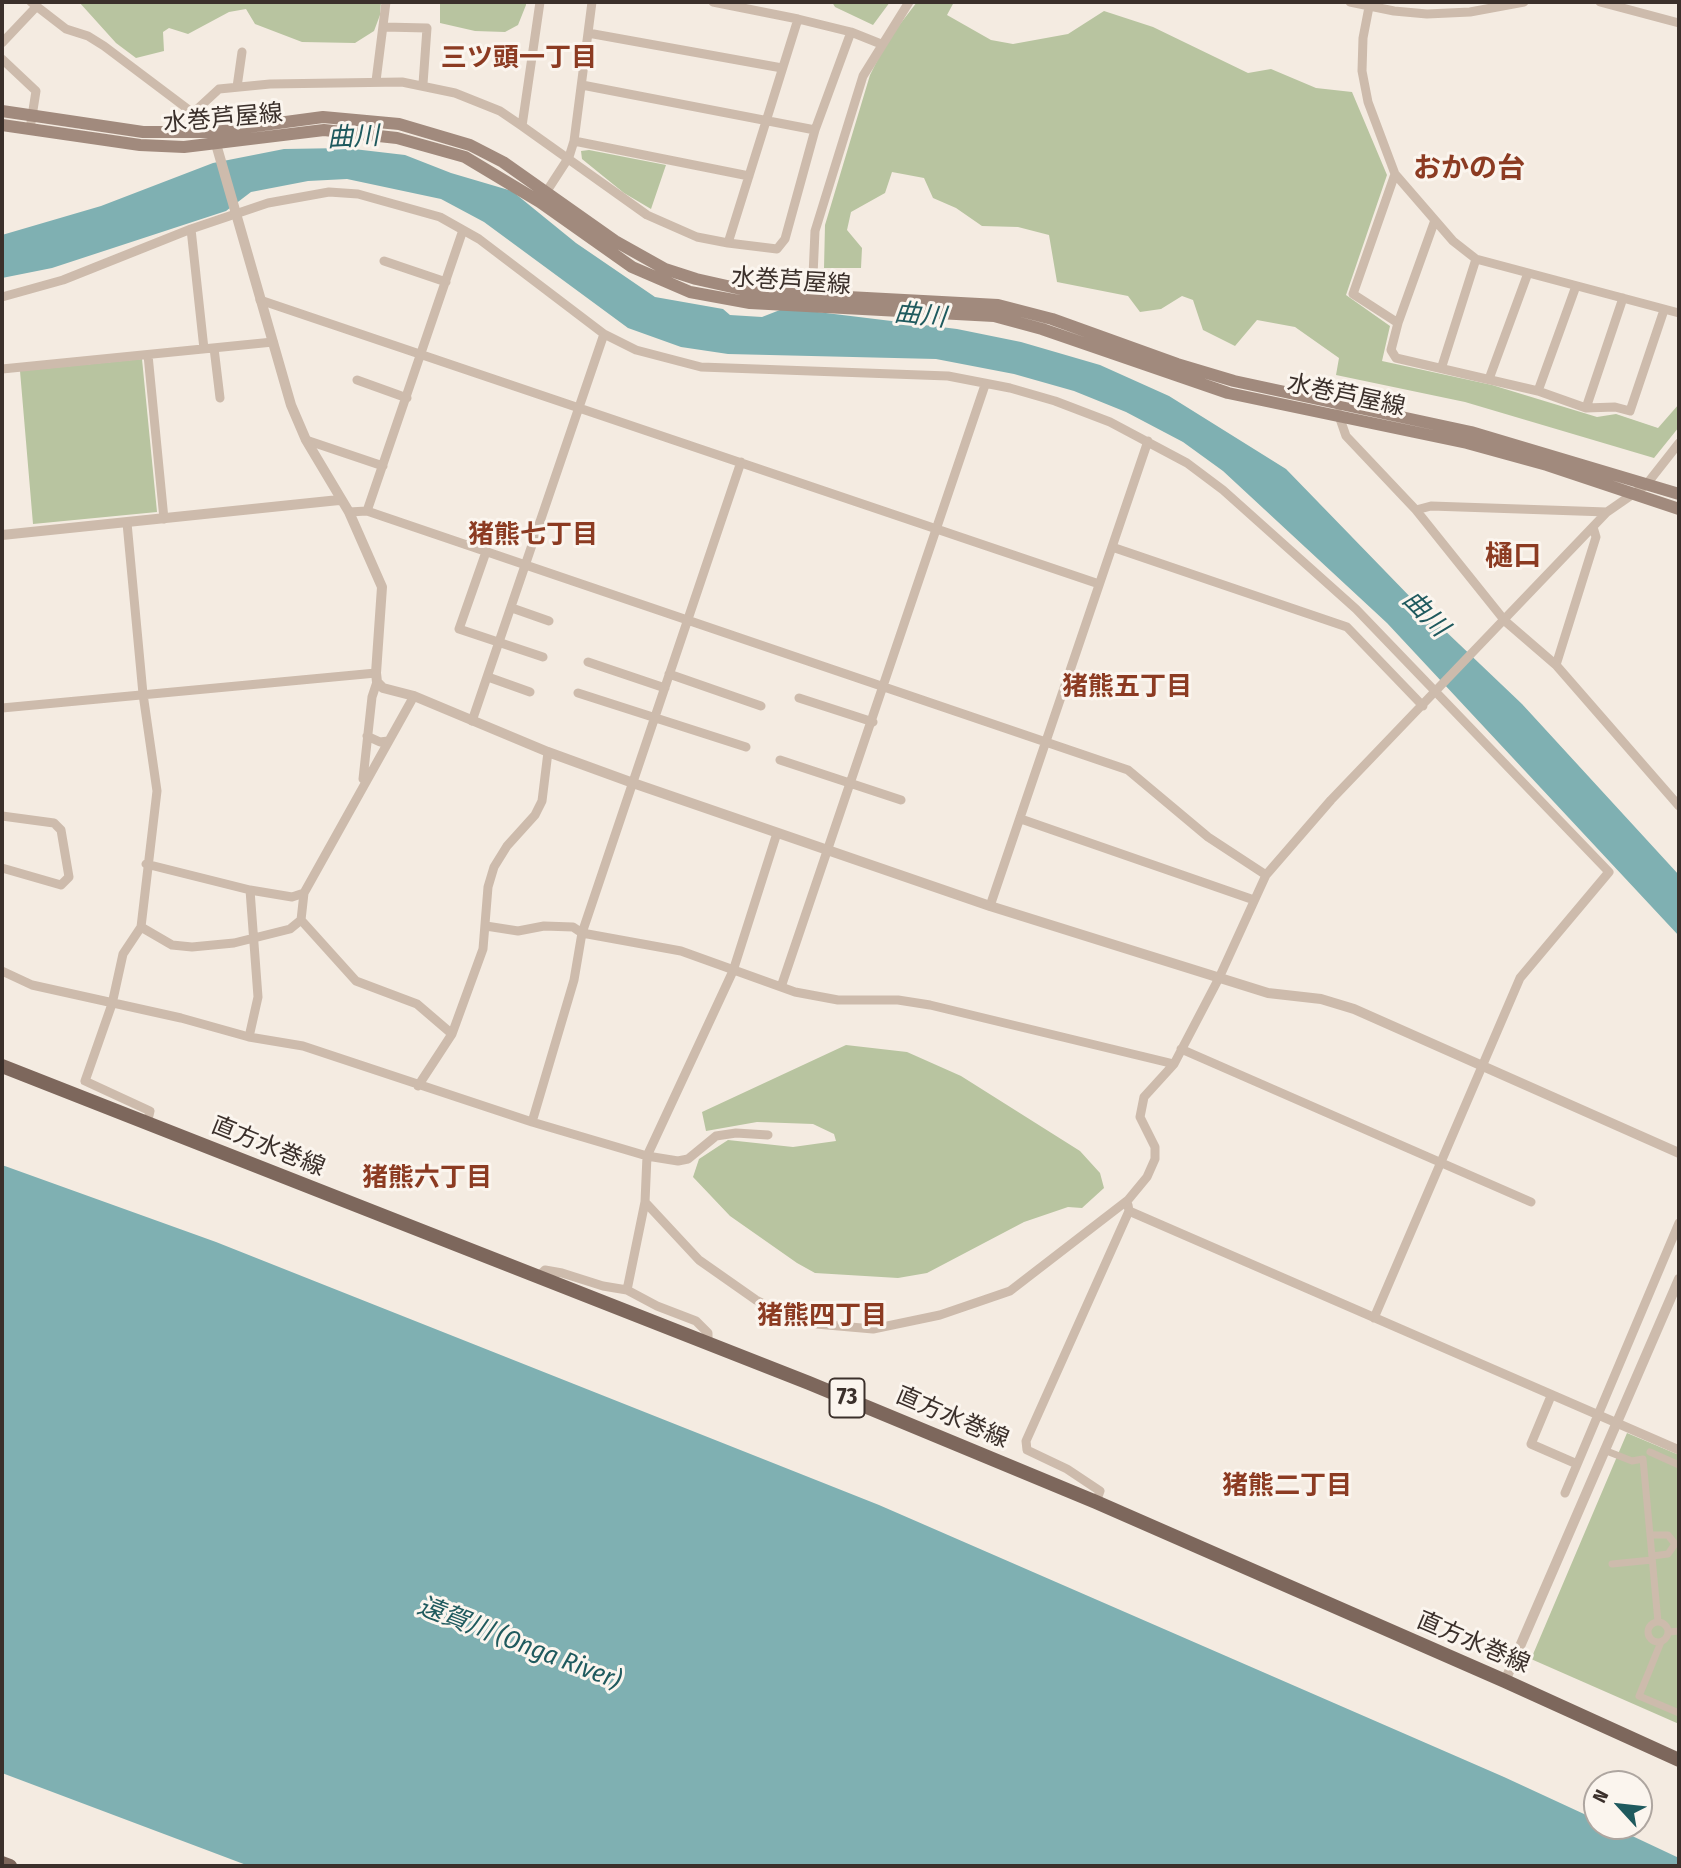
<!DOCTYPE html>
<meta charset="utf-8">
<style>
body{margin:0}
#map{position:relative;width:1681px;height:1868px;overflow:hidden;background:#f4ebe1;font-family:"Fira Sans Condensed",sans-serif}
canvas{display:block}
.frame{position:absolute;inset:0;border:4px solid #3b302b;pointer-events:none}
.north{position:absolute;left:1583px;top:1770px;width:70px;height:70px;box-sizing:border-box;background:#fbf5ee;border:2px solid #aea6a0;border-radius:50%;rotate:297deg;font-size:19px;font-weight:700;line-height:28px;text-align:center;color:#3b302b}
.north::after{content:'';display:block;margin:auto;width:24px;height:32px;background:#1f5a5e;clip-path:polygon(50% 0,100% 100%,50% 72%,0 100%)}
</style>
<div id="map">
<canvas width="1681" height="1868"></canvas>
<div class="frame"></div>
<div class="north">N</div>
</div>
<script>
const context = document.querySelector('canvas').getContext('2d');
context.lineJoin = 'round';
function fillPath(path, color) {
  context.fillStyle = color;
  context.fill(path, 'evenodd');
}
function toPath(rows) {
  const path = new Path2D();
  for (const r of rows) {
    if (r.length === 3) {
      path.moveTo(r[0] + r[2], r[1]);
      path.arc(r[0], r[1], r[2], 0, 2 * Math.PI);
      continue;
    }
    path.moveTo(r[0], r[1]);
    for (let i = 2; i < r.length; i += 2) path.lineTo(r[i], r[i + 1]);
  }
  return path;
}
function stroke(path, color, width, dash) {
  context.strokeStyle = color;
  context.lineWidth = width;
  context.lineCap = dash ? 'butt' : 'round';
  context.setLineDash(dash || []);
  context.stroke(path);
}
function drawText(font, color, halo, rows, align = 'center') {
  context.font = font + ' "Fira Sans Condensed","Noto Sans JP",sans-serif';
  context.lineWidth = 6;
  context.setLineDash([]);
  context.textBaseline = 'middle';
  context.strokeStyle = halo;
  context.fillStyle = color;
  for (const [text, x, y, turn = 0] of rows) {
    context.save();
    context.translate(x, y);
    context.rotate((+turn || 0) * Math.PI / 180);
    context.textAlign = isNaN(turn) ? turn : align;
    if (halo) context.strokeText(text, 0, 0);
    context.fillText(text, 0, 0);
    context.restore();
  }
}
fillPath(toPath([
 [79,2,381,2,380,15,374,31,355,43,302,42,255,24,246,9,229,12,188,34,169,28,163,32,164,51,136,58,116,43],
 [440,2,526,2,526,5,518,25,505,32,475,31,440,23],
 [832,2,890,2,873,25,835,7],
 [917,2,954,2,947,15,991,40,1013,44,1068,34,1104,11,1153,27,1248,73,1271,69,1316,88,1352,92,1387,175,1346,295,1390,326,1382,361,1492,385,1597,417,1616,414,1658,428,1679,404,1679,427,1654,458,1465,402,1336,375,1339,358,1295,327,1257,320,1235,346,1203,330,1193,300,1182,296,1161,309,1140,312,1128,296,1057,282,1049,235,1018,227,982,226,956,208,933,198,924,178,892,172,885,193,851,212,847,230,862,248,861,268,824,268,825,225,870,75,887,41],
 [589,150,666,165,651,209,624,193,582,159,581,151],
 [142,359,157,512,33,524,20,371],
 [846,1045,907,1052,961,1076,1080,1151,1100,1173,1104,1188,1082,1208,1068,1207,1024,1222,927,1273,898,1278,815,1273,797,1263,730,1216,693,1177,699,1159,728,1140,793,1147,836,1141,834,1134,813,1124,757,1122,706,1131,702,1112],
 [1627,1433,1679,1455,1679,1724,1531,1659]
]), '#b8c4a0');
fillPath(toPath([
 [345,148,405,155,451,173,512,191,576,243,655,297,723,309,730,315,762,317,785,308,957,329,1021,342,1100,365,1169,396,1286,469,1417,604,1522,704,1679,875,1679,936,1387,623,1223,471,1183,442,1126,412,1074,391,1014,374,936,359,728,354,681,347,628,328,484,222,441,199,347,179,308,181,251,192,226,211,52,268,2,278,2,235,101,206,213,163,284,149],
 [2,1165,216,1242,879,1505,1504,1777,1597,1820,1597,1826,1611,1826,1679,1858,1679,1866,249,1866,2,1773]
]), '#7fb0b2');
stroke(toPath([
 [1604,1450,1632,1461,1643,1459,1658,1622],
 [1650,1452,1679,1465],
 [1650,1535,1668,1535,1675,1544,1668,1554,1652,1556],
 [1612,1564,1652,1560],
 [1658,1632,10],
 [1669,1632,1679,1631],
 [1661,1642,1639,1696,1679,1713]
]), '#cdbbac', 7);
stroke(toPath([
 [31,2,66,29,88,36,104,46,193,113,212,133],
 [540,2,522,126,647,215,697,237,728,243,798,19,713,2],
 [1350,2,1394,11,1427,14,1470,12,1524,2],
 [1600,2,1679,23],
 [1369,7,1363,38,1362,71,1368,102,1395,174,1453,241,1476,259,1679,313],
 [798,19,851,32,881,44],
 [384,27,427,28,423,84],
 [588,33,782,68],
 [2,43,36,7],
 [2,59,36,91,30,129],
 [376,81,386,2],
 [582,85,815,130],
 [237,87,242,52],
 [193,113,219,89,270,84,402,82,455,93,500,111,522,126],
 [574,141,749,176],
 [1395,174,1353,294,1398,323,1391,350,1396,358,1538,391,1586,408,1623,298],
 [543,197,569,157,574,141,592,2],
 [191,229,204,349],
 [728,243,777,249,785,239,815,130,851,32],
 [384,261,446,282],
 [2,297,63,280,191,229,268,203,329,192,358,194,440,217,479,239,604,334,636,350,701,367,948,376,1010,388,1055,401,1110,422,1187,463,1223,490,1356,609,1609,872,1520,978,1374,1318],
 [812,298,815,231,863,76,909,2],
 [260,300,1099,584],
 [1398,323,1435,220],
 [214,348,220,398],
 [148,355,164,519],
 [1442,366,1476,259],
 [2,369,273,342],
 [1489,379,1528,273],
 [357,380,407,398],
 [1538,391,1576,286],
 [1586,408,1615,407,1630,411,1664,310],
 [1338,413,1346,436,1416,510,1505,621,1556,665,1679,806],
 [306,440,383,466],
 [1416,510,1431,506,1607,512],
 [367,511,463,230],
 [349,512,367,511,1128,770,1208,837,1266,875],
 [127,523,143,694,157,791,141,927,123,954,112,1004,85,1081,150,1111,147,1124],
 [1112,547,1347,627,1423,706],
 [486,552,459,629,543,657],
 [512,608,549,621],
 [588,662,665,688],
 [1556,665,1596,537,1593,527],
 [669,674,761,706],
 [488,677,530,692],
 [578,693,746,747],
 [799,698,873,722],
 [2,708,376,673],
 [472,721,604,334],
 [367,736,380,742,388,741],
 [780,760,901,800],
 [363,779,372,697,377,682],
 [2,816,54,823,61,830,69,877,61,885,2,868],
 [1021,819,1254,900],
 [146,864,250,890,292,897,304,893],
 [990,906,1148,441],
 [301,920,356,981,417,1004,452,1034],
 [486,926,518,931,544,926,573,927,582,933,681,951,795,992,838,1000,898,1000,930,1005,1174,1064],
 [141,927,172,945,192,947,234,943,290,929,301,920,304,893,414,696],
 [2,971,32,985,181,1018,249,1037,303,1046,532,1122,647,1156,678,1161,688,1159,716,1136,736,1133,768,1135],
 [781,987,985,385],
 [249,1037,258,997,250,890],
 [1181,1049,1531,1202],
 [418,1086,452,1034,483,949,488,887,494,867,507,846,535,815,542,801,548,752],
 [532,1122,574,980,582,933,741,462],
 [645,1202,699,1260,756,1300,789,1317,816,1324,873,1329,940,1315,1010,1291,1128,1200,1147,1177,1155,1159,1155,1147,1140,1117,1144,1097,1174,1064,1219,978,1266,875,1331,800,1607,512,1646,485,1679,443],
 [1129,1211,1679,1450],
 [538,1277,545,1270,562,1273,603,1286,627,1290,657,1306,696,1321,708,1333,708,1342],
 [627,1290,645,1202,647,1156,733,971,777,833],
 [1551,1396,1531,1444,1577,1464],
 [1565,1493,1679,1223],
 [1096,1502,1100,1491,1067,1469,1027,1450,1026,1441,1129,1211,1128,1205]
]), '#cdbbac', 9);
stroke(toPath([
 [216,144,291,405,306,440,349,512,382,587,376,673,377,682,383,688,414,696,548,752,633,783,990,906,1268,993,1321,999,1354,1009,1679,1153],
 [2,535,339,500],
 [1505,1681,1679,1279]
]), '#cdbbac', 10);
stroke(toPath([
 [2,111,143,132,211,132,323,117,399,124,470,145,503,162,615,241,665,269,696,279,754,292,998,305,1052,319,1177,364,1234,381,1471,432,1679,494],
 [2,125,140,145,184,147,324,130,397,138,465,157,540,202,632,267,690,292,750,303,994,316,1042,329,1228,393,1467,443,1547,465,1679,509]
]), '#a18a7d', 12);
stroke(toPath([
 [2,1066,809,1383,1096,1502,1505,1681,1679,1760],
 [2,1863,10,1866]
]), '#7d675c', 14);
for (const [x, y, w] of [
 [847,1398,35]
]) {
  const box = new Path2D();
  box.roundRect(x - w / 2, y - 19.5, w, 39, 5);
  context.fillStyle = '#fbf5ee';
  context.fill(box);
  stroke(box, '#3b302b', 2);
}
drawText('bold 23px', '#3b302b', null, [
 ["73",847,1398]
]);
drawText('24px', '#3b302b', '#fbf5ee', [
 ["水巻芦屋線",223,119,-5],
 ["水巻芦屋線",791,282,4],
 ["水巻芦屋線",1346,396,12],
 ["直方水巻線",268,1147,22],
 ["直方水巻線",952,1418,23],
 ["直方水巻線",1473,1643,23]
]);
drawText('bold 26px', '#8c3b22', '#fbf5ee', [
 ["三ツ頭一丁目",519,59],
 ["猪熊七丁目",533,536],
 ["猪熊五丁目",1127,688],
 ["猪熊六丁目",427,1179],
 ["猪熊四丁目",822,1317],
 ["猪熊二丁目",1287,1487]
]);
drawText('italic 26px', '#1f5a5e', '#fbf5ee', [
 ["曲川",353,138,-3],
 ["曲川",920,316,6],
 ["曲川",1425,614,45],
 ["遠賀川 (Onga River)",519,1644,21]
]);
drawText('bold 28px', '#8c3b22', '#fbf5ee', [
 ["おかの台",1469,169],
 ["樋口",1513,557]
]);
</script>
